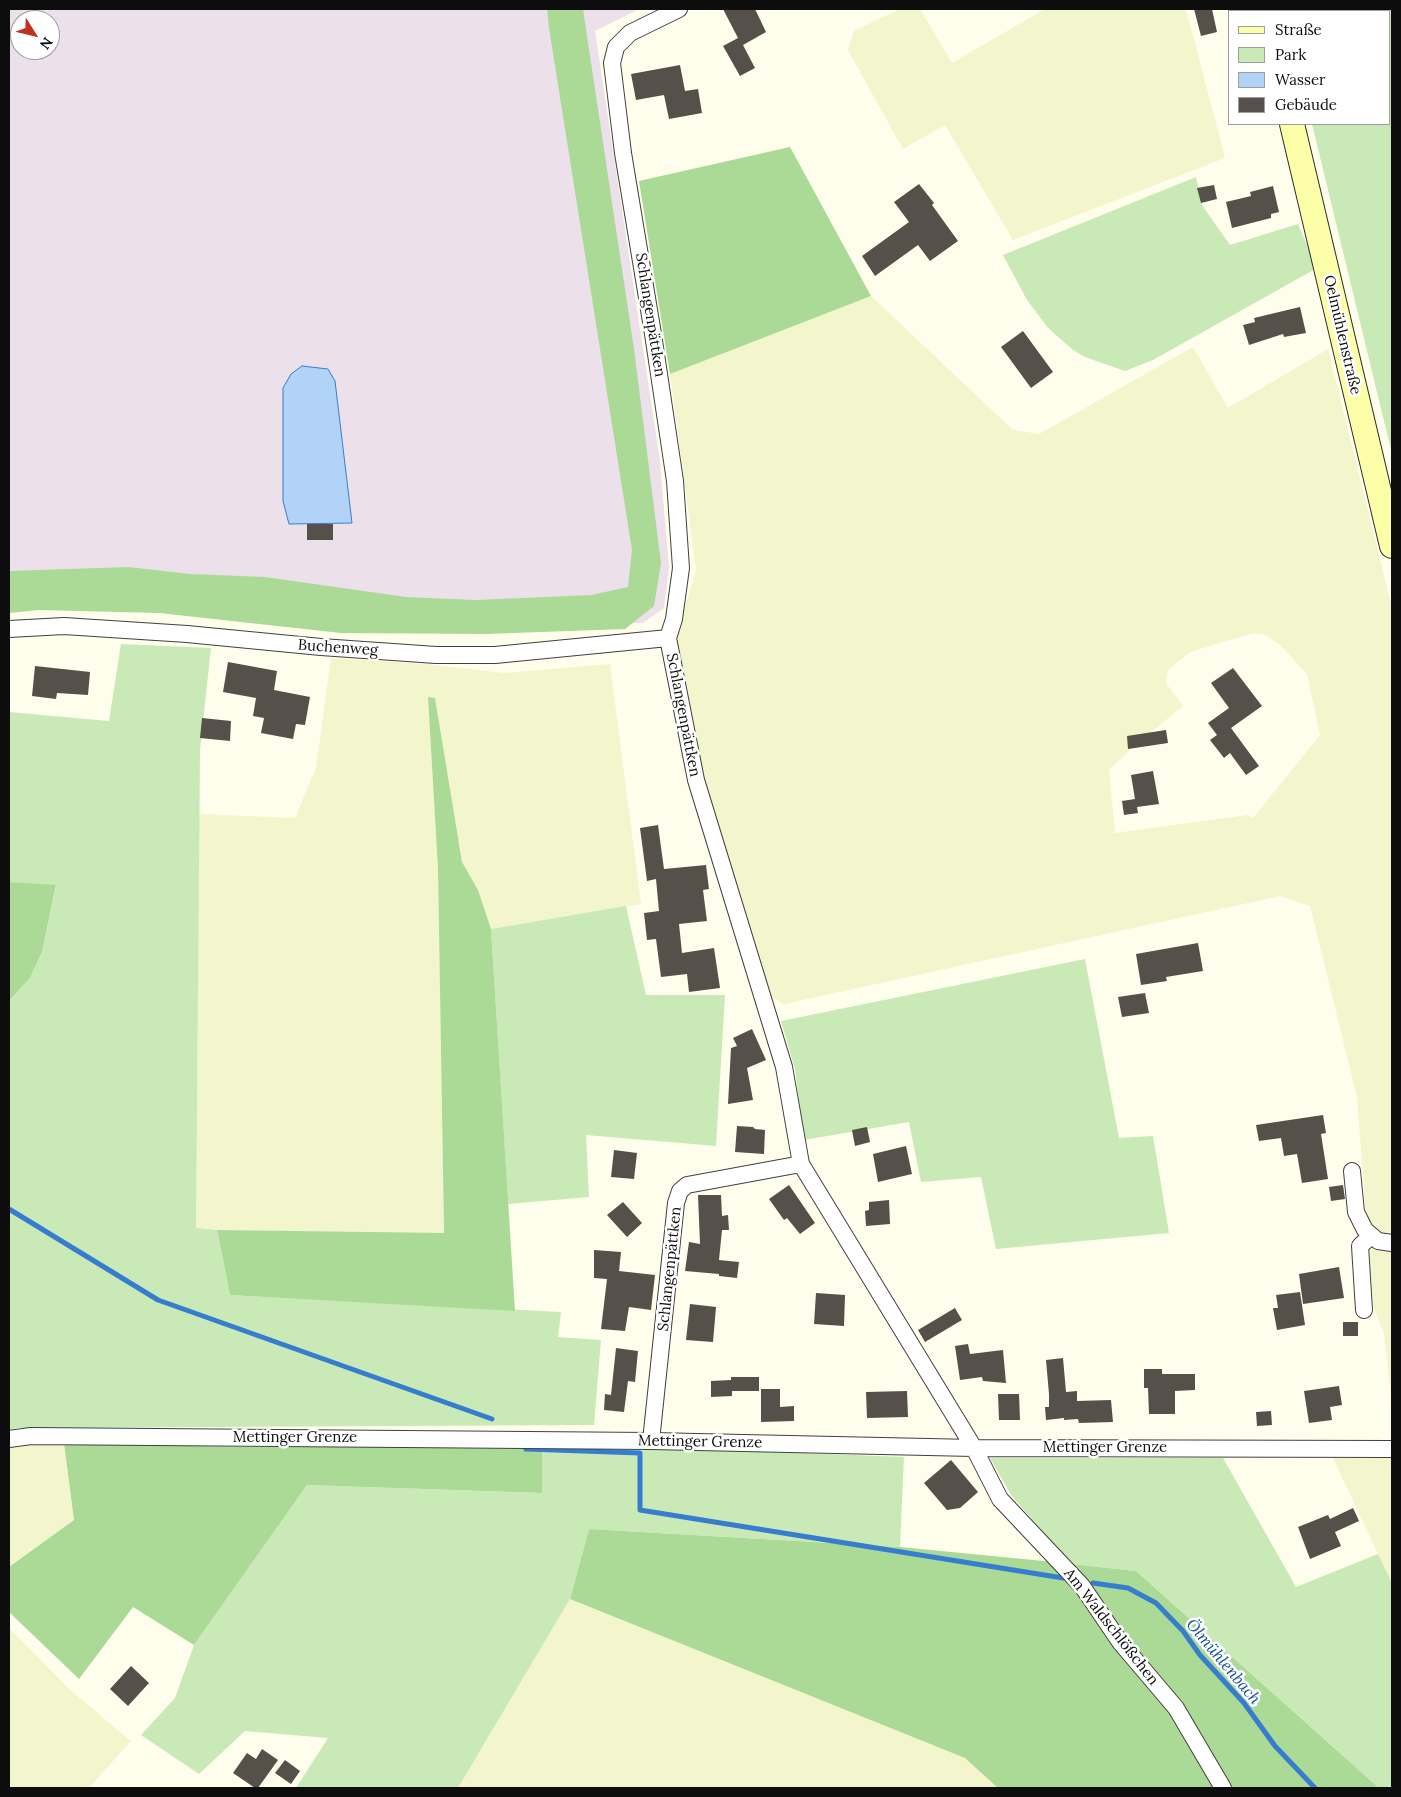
<!DOCTYPE html>
<meta charset="utf-8">
<style>
body{margin:0}
#map{position:relative;width:1401px;height:1797px;overflow:hidden;background:#fffeec;font-family:Lora,serif}
canvas{display:block}
.frame{position:absolute;inset:0;border:10px solid #0d0d0d;pointer-events:none}
.legend{position:absolute;left:1228px;top:10px;width:162px;height:115px;box-sizing:border-box;background:#fff;border:1px solid #9e9e9e;margin:0;padding:6px 9px;list-style:none;font-size:15px;color:#0d0d0d}
.legend li{display:flex;align-items:center;gap:10px;height:25px}
.legend b{width:25px;border:1px solid #9e9e9e}
.north{position:absolute;left:10px;top:10px;width:50px;height:50px;box-sizing:border-box;background:#fff;border:1px solid #9e9e9e;border-radius:50%;rotate:126deg;font-size:14px;font-weight:700;line-height:20px;text-align:center;color:#0d0d0d}
.north::after{content:'';display:block;margin:auto;width:18px;height:22px;background:#be3223;clip-path:polygon(50% 0,100% 100%,50% 72%,0 100%)}
</style>
<div id="map">
<canvas width="1401" height="1797"></canvas>
<div class="frame"></div>
<ul class="legend">
<li><b style="height:6px;background:#fcffa7"></b>Straße</li>
<li><b style="height:14px;background:#c9eab6"></b>Park</li>
<li><b style="height:14px;background:#b1d3f7"></b>Wasser</li>
<li><b style="height:14px;background:#555049"></b>Gebäude</li>
</ul>
<div class="north">N</div>
</div>
<script>
const context = document.querySelector('canvas').getContext('2d');
context.lineJoin = 'round';
function fillPath(path, color) {
  context.fillStyle = color;
  context.fill(path, 'evenodd');
}
function toPath(rows) {
  const path = new Path2D();
  for (const r of rows) {
    path.moveTo(r[0], r[1]);
    for (let i = 2; i < r.length; i += 2) path.lineTo(r[i], r[i + 1]);
  }
  return path;
}
function stroke(path, color, width, dash) {
  context.strokeStyle = color;
  context.lineWidth = width;
  context.lineCap = dash ? 'butt' : 'round';
  context.setLineDash(dash || []);
  context.stroke(path);
}
function drawText(font, color, halo, rows, align = 'center') {
  context.font = font + ' Lora,serif';
  context.lineWidth = 5;
  context.setLineDash([]);
  context.textBaseline = 'middle';
  context.strokeStyle = halo;
  context.fillStyle = color;
  for (const [text, x, y, turn = 0] of rows) {
    context.save();
    context.translate(x, y);
    context.rotate((+turn || 0) * Math.PI / 180);
    context.textAlign = isNaN(turn) ? turn : align;
    if (halo) context.strokeText(text, 0, 0);
    context.fillText(text, 0, 0);
    context.restore();
  }
}
fillPath(toPath([
 [9,9,639,9,595,31,660,461,669,568,664,608,643,623,493,626,9,595],
 [20,20,50,20,50,50,20,50]
]), '#ece1eb');
fillPath(toPath([
 [900,9,920,9,952,63,1045,9,1186,9,1225,158,1013,240,945,125,903,149,848,50,854,31],
 [871,296,1013,430,1039,434,1193,347,1228,408,1328,349,1392,608,1392,1405,1384,1333,1373,1307,1357,1097,1310,906,1280,896,784,1004,772,997,704,779,676,638,696,570,670,374],
 [1253,633,1266,635,1280,645,1307,674,1320,735,1253,818,1248,815,1115,833,1109,770,1133,747,1183,706,1166,683,1168,670,1190,652],
 [331,658,425,664,504,673,610,664,641,904,491,929,478,890,462,862,435,698,428,698,438,869,444,1234,217,1230,196,1229,199,814,295,818,316,768],
 [64,1443,74,1520,9,1567,9,1445],
 [1333,1458,1392,1458,1392,1583,1378,1554],
 [570,1599,965,1758,998,1788,458,1788],
 [9,1628,69,1689,131,1741,89,1788,9,1788]
]), '#f3f5cc');
fillPath(toPath([
 [1284,9,1392,9,1392,454,1312,124,1390,124,1390,11,1285,11],
 [1196,177,1202,205,1230,245,1298,224,1317,268,1153,360,1125,371,1085,357,1073,350,1048,328,1027,300,1003,255],
 [121,644,211,648,200,750,196,1228,217,1230,230,1295,561,1312,558,1337,601,1340,594,1425,17,1428,9,1430,9,1001,30,978,42,952,56,886,9,882,9,712,109,721],
 [626,906,646,995,725,995,716,1146,586,1135,589,1197,508,1204,491,929],
 [1085,959,1119,1138,1153,1136,1169,1233,996,1249,981,1177,921,1182,909,1122,804,1140,795,1069,781,1021],
 [542,1443,904,1457,900,1547,589,1529,570,1599,458,1788,296,1788,328,1738,245,1731,199,1774,141,1735,175,1698,194,1645,307,1485,541,1493],
 [990,1458,1223,1458,1296,1587,1378,1554,1392,1583,1392,1788,1379,1788,1136,1571,1071,1564,1011,1495]
]), '#c9eab6');
fillPath(toPath([
 [547,9,583,9,634,349,661,563,654,606,625,629,485,634,341,633,159,613,39,610,9,613,9,571,128,567,190,574,265,577,406,597,476,600,591,595,628,587,632,550,549,28],
 [790,147,871,296,670,374,639,181],
 [428,697,435,698,462,862,478,890,491,929,515,1311,230,1295,217,1230,444,1233,438,869],
 [9,882,56,885,42,952,30,978,9,1001],
 [64,1443,249,1447,542,1443,542,1493,307,1485,194,1645,133,1607,79,1679,9,1612,9,1567,74,1520],
 [589,1529,900,1547,1054,1562,1093,1615,1172,1711,1218,1788,998,1788,965,1758,570,1599],
 [1071,1564,1136,1571,1379,1788,1231,1788,1203,1737,1185,1710,1156,1677]
]), '#aada95');
const water = toPath([
 [302,366,328,369,335,381,352,523,289,524,283,501,283,388,291,374,302,366]
]);
fillPath(water, '#b1d3f7');
stroke(water, '#377dcf', 1);
stroke(toPath([
 [9,1209,158,1300,492,1419],
 [526,1449,640,1453,640,1510,1063,1578],
 [1093,1583,1128,1588,1156,1603,1183,1631,1200,1655,1244,1703,1275,1746,1315,1788]
]), '#377dcf', 5);
fillPath(toPath([
 [723,9,755,9,766,32,743,45,755,68,740,76,723,46,738,38],
 [1194,9,1212,9,1217,32,1201,36],
 [680,65,685,91,698,89,702,113,669,119,664,95,636,100,631,74],
 [919,184,934,203,932,205,958,241,930,261,918,245,875,276,862,256,909,222,894,202],
 [1214,185,1217,199,1201,203,1197,188],
 [1273,186,1279,212,1271,214,1271,218,1232,228,1226,202,1251,196,1250,192],
 [1300,307,1306,333,1284,337,1283,334,1249,345,1243,325,1255,322,1254,318],
 [1023,331,1053,372,1031,388,1001,347],
 [307,524,333,524,333,540,307,540],
 [228,662,277,671,274,690,310,697,305,725,296,724,293,739,261,733,264,718,253,716,256,698,223,692],
 [35,666,90,672,88,695,57,693,56,699,32,696],
 [1233,668,1262,706,1231,728,1259,766,1246,775,1230,753,1224,758,1210,740,1217,735,1208,723,1229,708,1211,683],
 [202,718,231,721,230,741,200,738],
 [1166,730,1168,743,1128,749,1127,736],
 [1153,771,1159,804,1137,807,1138,813,1124,815,1122,801,1135,799,1131,775],
 [658,825,664,869,706,865,709,889,703,890,707,921,679,924,682,953,714,948,720,988,689,992,687,974,661,977,656,939,647,940,644,913,659,911,656,879,647,881,640,828],
 [1198,943,1203,971,1166,977,1167,981,1141,985,1136,954],
 [1145,993,1149,1013,1122,1017,1118,997],
 [752,1029,766,1060,747,1068,753,1100,728,1104,731,1048,737,1046,733,1038],
 [1323,1115,1326,1133,1321,1134,1328,1179,1302,1183,1297,1154,1284,1156,1281,1138,1259,1141,1256,1125],
 [737,1126,753,1127,755,1129,765,1130,764,1154,735,1152],
 [867,1127,870,1142,855,1146,852,1130],
 [906,1146,912,1174,878,1182,873,1154],
 [614,1150,637,1153,634,1179,611,1177],
 [789,1185,815,1223,800,1234,787,1218,784,1220,769,1199],
 [1343,1185,1345,1199,1331,1201,1329,1187],
 [698,1195,721,1195,722,1216,728,1215,729,1230,722,1230,719,1260,739,1262,737,1278,719,1276,719,1274,685,1271,689,1242,700,1244],
 [889,1200,890,1224,866,1226,865,1211,869,1210,869,1202],
 [623,1202,642,1223,627,1237,607,1215],
 [594,1250,621,1252,619,1271,655,1275,651,1310,629,1307,625,1331,601,1329,607,1279,594,1278],
 [1339,1267,1344,1298,1303,1304,1299,1274],
 [1300,1292,1305,1325,1277,1330,1273,1308,1278,1308,1276,1295],
 [816,1293,845,1295,844,1326,814,1324],
 [690,1304,716,1307,713,1342,686,1340],
 [955,1308,962,1320,925,1342,918,1330],
 [1343,1322,1358,1322,1358,1336,1343,1336],
 [968,1344,970,1354,1003,1350,1006,1383,983,1381,982,1377,960,1380,955,1346],
 [616,1348,638,1351,635,1382,628,1381,624,1412,604,1410,605,1394,611,1395],
 [1063,1358,1066,1392,1077,1391,1077,1401,1111,1400,1113,1422,1079,1423,1078,1419,1064,1420,1064,1418,1046,1420,1045,1407,1049,1407,1049,1394,1046,1360],
 [1144,1369,1162,1369,1162,1374,1195,1374,1195,1390,1175,1391,1175,1414,1149,1414,1148,1388,1144,1388],
 [731,1377,759,1377,759,1391,732,1391,732,1396,711,1397,711,1381,731,1380],
 [1339,1386,1342,1405,1330,1407,1332,1420,1309,1423,1304,1391],
 [761,1389,780,1389,780,1407,794,1406,794,1421,761,1422],
 [907,1391,908,1417,867,1418,866,1392],
 [998,1394,1019,1394,1020,1420,999,1420],
 [1271,1411,1272,1425,1257,1426,1256,1412],
 [951,1460,978,1492,960,1508,947,1510,924,1483],
 [1353,1508,1359,1521,1335,1532,1341,1546,1310,1559,1298,1527,1328,1515,1330,1519],
 [131,1666,149,1683,128,1706,110,1689],
 [262,1749,278,1760,258,1788,255,1788,233,1773,247,1753,256,1759],
 [285,1760,300,1771,291,1784,275,1773]
]), '#555049');
const street = toPath([
 [679,9,630,33,616,47,612,63,623,153,653,334,675,481,681,568,674,619,668,638,696,780,784,1067,801,1164,974,1448,1000,1499,1082,1586,1120,1642,1176,1708,1223,1788],
 [9,629,64,626,187,634,321,647,436,655,495,655,668,638],
 [1352,1171,1356,1212,1365,1230,1378,1241,1392,1243],
 [1364,1310,1360,1246,1371,1236],
 [9,1439,31,1436,651,1441,974,1448,1392,1449],
 [651,1441,676,1203,680,1191,687,1185,801,1164]
]);
const secondary = toPath([
 [1266,9,1266,11],
 [1292,124,1392,546]
]);
stroke(street, '#404040', 18);
stroke(secondary, '#2f2f2f', 26);
stroke(street, '#fff', 16);
stroke(secondary, '#fcffa7', 24);
drawText('15px', '#0d0d0d', '#fff', [
 ["Schlangenpättken",650,315,81],
 ["Oelmühlenstraße",1342,335,77],
 ["Buchenweg",338,648,4],
 ["Schlangenpättken",683,715,79],
 ["Schlangenpättken",670,1269,-84],
 ["Mettinger Grenze",295,1438],
 ["Mettinger Grenze",700,1442,1],
 ["Mettinger Grenze",1105,1448],
 ["Am Waldschlößchen",1111,1627,52]
]);
drawText('italic 16px', '#154fa0', '#fff', [
 ["Ölmühlenbach",1223,1662,50]
]);
</script>
